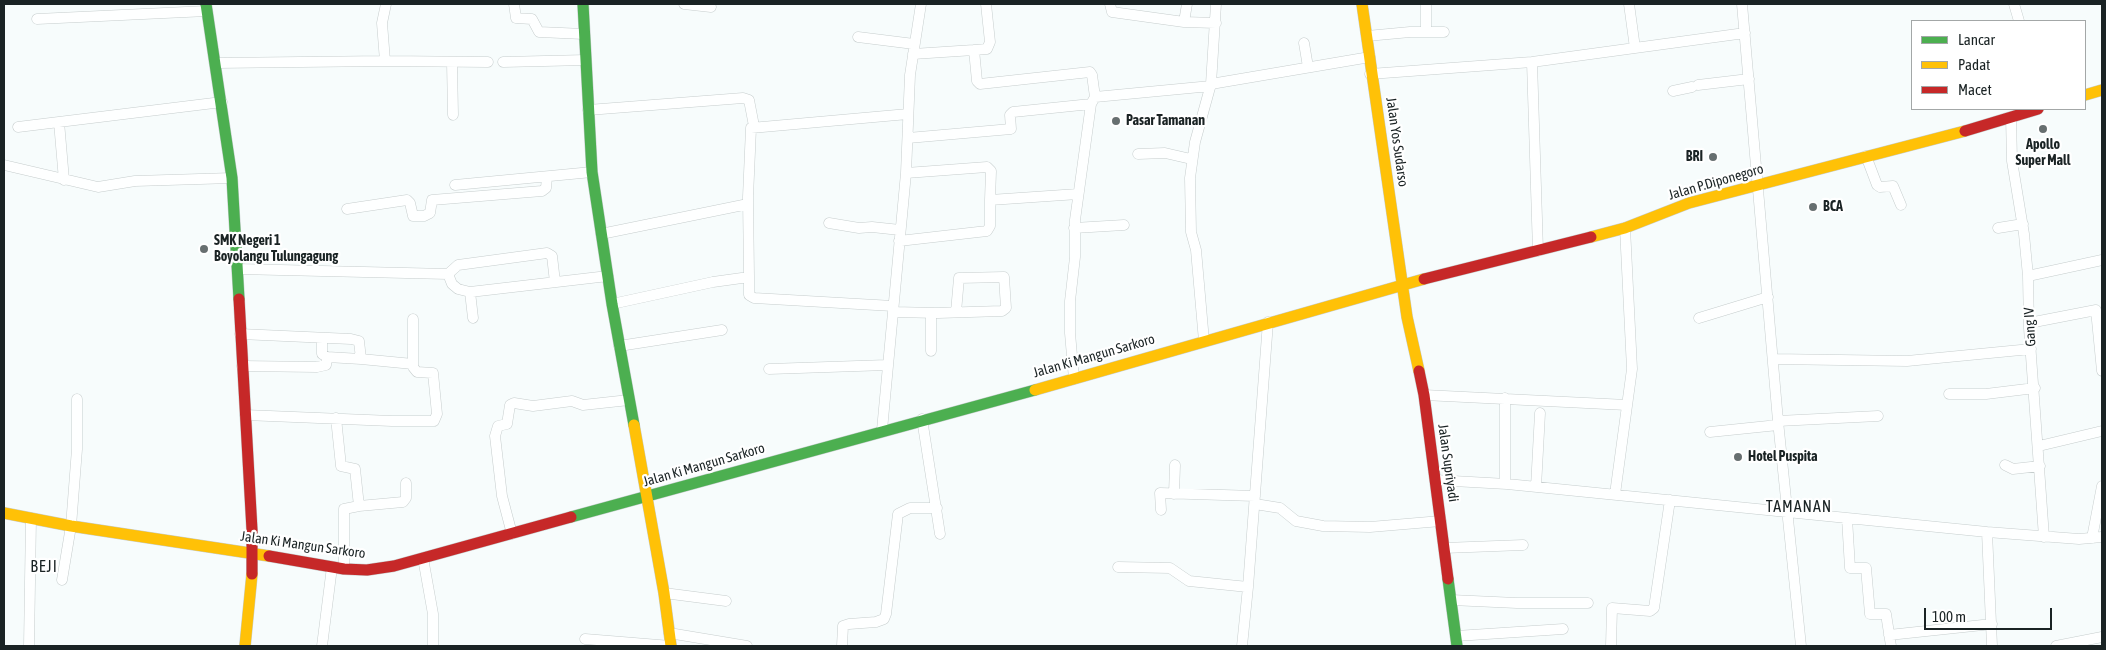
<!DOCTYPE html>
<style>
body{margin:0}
#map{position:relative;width:2106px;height:650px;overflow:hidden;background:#f7fcfc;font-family:"Asap Condensed",sans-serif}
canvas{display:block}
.frame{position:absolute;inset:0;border:5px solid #1a2324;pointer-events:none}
.legend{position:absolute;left:1911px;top:20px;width:175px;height:90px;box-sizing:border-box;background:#fff;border:1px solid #a3a7a7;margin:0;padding:6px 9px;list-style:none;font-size:15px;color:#1a2324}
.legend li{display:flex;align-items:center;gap:10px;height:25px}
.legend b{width:25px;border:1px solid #a3a7a7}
.scale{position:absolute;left:1924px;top:608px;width:128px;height:22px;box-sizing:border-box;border:2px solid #1a2324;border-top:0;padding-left:6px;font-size:15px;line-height:18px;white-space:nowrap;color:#1a2324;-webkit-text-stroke:4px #fff;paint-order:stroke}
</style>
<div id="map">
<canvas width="2106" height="650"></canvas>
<div class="frame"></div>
<ul class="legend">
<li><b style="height:6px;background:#4caf50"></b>Lancar</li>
<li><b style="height:6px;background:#ffc107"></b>Padat</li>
<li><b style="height:6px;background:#c62828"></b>Macet</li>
</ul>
<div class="scale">100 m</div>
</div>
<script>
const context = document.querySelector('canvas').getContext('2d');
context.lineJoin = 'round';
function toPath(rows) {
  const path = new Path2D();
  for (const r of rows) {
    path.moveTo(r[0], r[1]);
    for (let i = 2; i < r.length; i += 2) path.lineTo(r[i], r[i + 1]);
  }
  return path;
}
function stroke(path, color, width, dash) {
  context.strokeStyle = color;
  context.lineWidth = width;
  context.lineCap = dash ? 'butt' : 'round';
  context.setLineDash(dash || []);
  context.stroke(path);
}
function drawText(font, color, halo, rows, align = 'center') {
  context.font = font + ' "Asap Condensed",sans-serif';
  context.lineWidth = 4.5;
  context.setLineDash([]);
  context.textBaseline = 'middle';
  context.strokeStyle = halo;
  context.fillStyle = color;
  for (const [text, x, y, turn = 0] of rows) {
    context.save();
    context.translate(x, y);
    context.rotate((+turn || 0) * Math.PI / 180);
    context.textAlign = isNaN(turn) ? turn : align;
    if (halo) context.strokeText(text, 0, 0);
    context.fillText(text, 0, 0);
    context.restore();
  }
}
const street = toPath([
 [514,4,516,18,532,19,539,32,584,34],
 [684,4,711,7],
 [1110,4,1112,12,1184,22,1216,23],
 [1426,4,1426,32],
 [1629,4,1635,48],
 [1742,4,1778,421,1801,646],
 [2014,4,2019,21],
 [37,19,207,11],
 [1184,22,1187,4],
 [1367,36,1410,32,1444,32],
 [858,37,914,44],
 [1304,43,1308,67],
 [974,50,987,49,990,42,986,4],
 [913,54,974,50,977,81,980,84,1090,72,1092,75,1095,97],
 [385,61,488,62],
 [452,62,453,115],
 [503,62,586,60],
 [1532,62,1538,251],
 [216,63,385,61,382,23,386,4],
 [1370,74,1532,62,1745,33],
 [1211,84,1370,57],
 [1698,85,1749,79],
 [1673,91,1692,87],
 [588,110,743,98,749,100,754,126],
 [2011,117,2012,161,2024,234,2028,276,2029,328,2044,537],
 [59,122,64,180],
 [18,127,222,102],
 [908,138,1011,129,1010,115,1013,112,1091,104],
 [1138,154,1165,153,1191,159],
 [1866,156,1877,185,1880,187,1893,186,1901,205],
 [4,165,98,187,135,181,232,178],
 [906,173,987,167,991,171,990,200],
 [455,185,592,172],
 [347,209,407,200,410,203,413,216,424,216,430,213,432,200,542,191,546,188,547,177],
 [829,223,859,228,872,227,900,230],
 [1074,228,1124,225],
 [1998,228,2023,224],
 [601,234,748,204],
 [899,241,987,231,990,226,990,200,1078,194],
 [238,269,448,274,458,265,547,253,552,256,555,282],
 [448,274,452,284,458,289,470,292,608,276],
 [2028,276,2102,260],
 [749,277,748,197,751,128,908,114],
 [470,292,473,318],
 [612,304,713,282,749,277,749,295,754,298,893,306],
 [893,312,938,313,1002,311,1006,308,1004,277,959,278,956,312],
 [931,313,931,351],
 [1699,318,1768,297],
 [2029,323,2096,310,2102,371],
 [240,334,351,339,359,341,361,359,413,364],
 [322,338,322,354,327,357],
 [1204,341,1196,250,1191,232,1190,178,1195,142,1211,84,1216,4],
 [619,346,722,330],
 [1773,359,1907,361,2031,349],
 [242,366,317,367,326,365,327,357,361,359],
 [769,369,887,365],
 [1074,379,1070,333,1070,301,1075,257,1075,220,1091,104,1095,97,1211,86],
 [1949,394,1986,394,2035,388],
 [1424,395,1627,405],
 [1505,398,1505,484],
 [245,415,392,421,434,421,437,414,433,373,417,372,413,367,413,319],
 [336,418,341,466,355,469,359,506,403,502,406,498,406,483],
 [922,419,940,534],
 [1778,421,1878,416],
 [882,430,906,173,910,75,921,4],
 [1710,432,1778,425],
 [2039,446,2102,431],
 [2005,465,2013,469,2040,466],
 [1435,480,1507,484,1987,532,2079,539,2102,537],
 [1536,487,1540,413],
 [1174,494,1175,465],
 [1615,494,1632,369,1625,228],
 [1255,504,1280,508,1296,521,1323,526,1370,527,1441,521],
 [1161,510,1160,493,1255,496],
 [1847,518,1850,568,1866,568,1870,614,1886,614,1891,646],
 [1987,532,1992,646],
 [512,534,502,496,495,436,498,426,507,424,510,405,514,403,533,406,572,401,583,405,629,400],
 [2092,538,2102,486],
 [1444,548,1523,545],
 [423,558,433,614,433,646],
 [1118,567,1170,568,1189,581,1248,587],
 [344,569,344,509,359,506],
 [62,580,71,526,77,449,77,399],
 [664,593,726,601],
 [1451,600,1517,603,1588,603],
 [669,633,747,646],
 [1889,635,1992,624],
 [1456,636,1563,629],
 [585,639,671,646],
 [29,646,31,518],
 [322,646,332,567],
 [842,646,843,626,849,624,876,622,884,619,886,614,898,514,910,508,937,508],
 [1242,646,1248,587,1268,322],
 [1611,646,1612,608,1650,611,1654,608,1670,500],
 [2056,646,2102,637]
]);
const fast = toPath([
 [206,4,232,178,239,299],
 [583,4,592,172,612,304,634,425],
 [571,517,1035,390],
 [1448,579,1457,646]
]);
const slow = toPath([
 [1362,4,1407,317,1419,371],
 [2085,95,2102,90],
 [1591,237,1625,228,1689,203,1965,131],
 [1035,390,1424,279],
 [634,425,664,593,671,646],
 [4,513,71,526,269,556],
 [245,646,252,574]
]);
const jam = toPath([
 [1965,131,2038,109],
 [1424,279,1591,237],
 [239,299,252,530,252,574],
 [1419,371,1424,395,1448,579],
 [269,556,344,569,367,570,394,566,571,517]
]);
stroke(street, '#c6cdcd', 11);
stroke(fast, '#c6cdcd', 12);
stroke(slow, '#c6cdcd', 12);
stroke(jam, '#c6cdcd', 12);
stroke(street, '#feffff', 10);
stroke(fast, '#4caf50', 11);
stroke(slow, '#ffc107', 11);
stroke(jam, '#c62828', 11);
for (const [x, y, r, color] of [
 [1116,121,5,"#676f70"],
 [2043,129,5,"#676f70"],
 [1713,157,5,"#676f70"],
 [1813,207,5,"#676f70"],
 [204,249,5,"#676f70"],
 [1738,457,5,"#676f70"]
]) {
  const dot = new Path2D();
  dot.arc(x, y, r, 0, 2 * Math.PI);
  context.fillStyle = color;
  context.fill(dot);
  stroke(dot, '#fff', 2);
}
drawText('bold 14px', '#1a2324', '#fff', [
 ["Pasar Tamanan",1126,121],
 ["Apollo",2043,145,"center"],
 ["Super Mall",2043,161,"center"],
 ["BRI",1703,157,"right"],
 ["BCA",1823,207],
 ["SMK Negeri 1",214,241],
 ["Boyolangu Tulungagung",214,257],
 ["Hotel Puspita",1748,457]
], 'left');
drawText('14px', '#1a2324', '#fff', [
 ["Jalan Yos Sudarso",1397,142,82],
 ["Jalan P.Diponegoro",1716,182,-16],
 ["Gang IV",2030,327,-93],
 ["Jalan Ki Mangun Sarkoro",1094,356,-16],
 ["Jalan Supriyadi",1448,463,82],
 ["Jalan Ki Mangun Sarkoro",704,465,-16],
 ["Jalan Ki Mangun Sarkoro",303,545,8]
]);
context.letterSpacing = '1px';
drawText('16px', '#1a2324', '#fff', [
 ["TAMANAN",1799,507],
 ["BEJI",44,567]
]);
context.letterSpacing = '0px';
</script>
